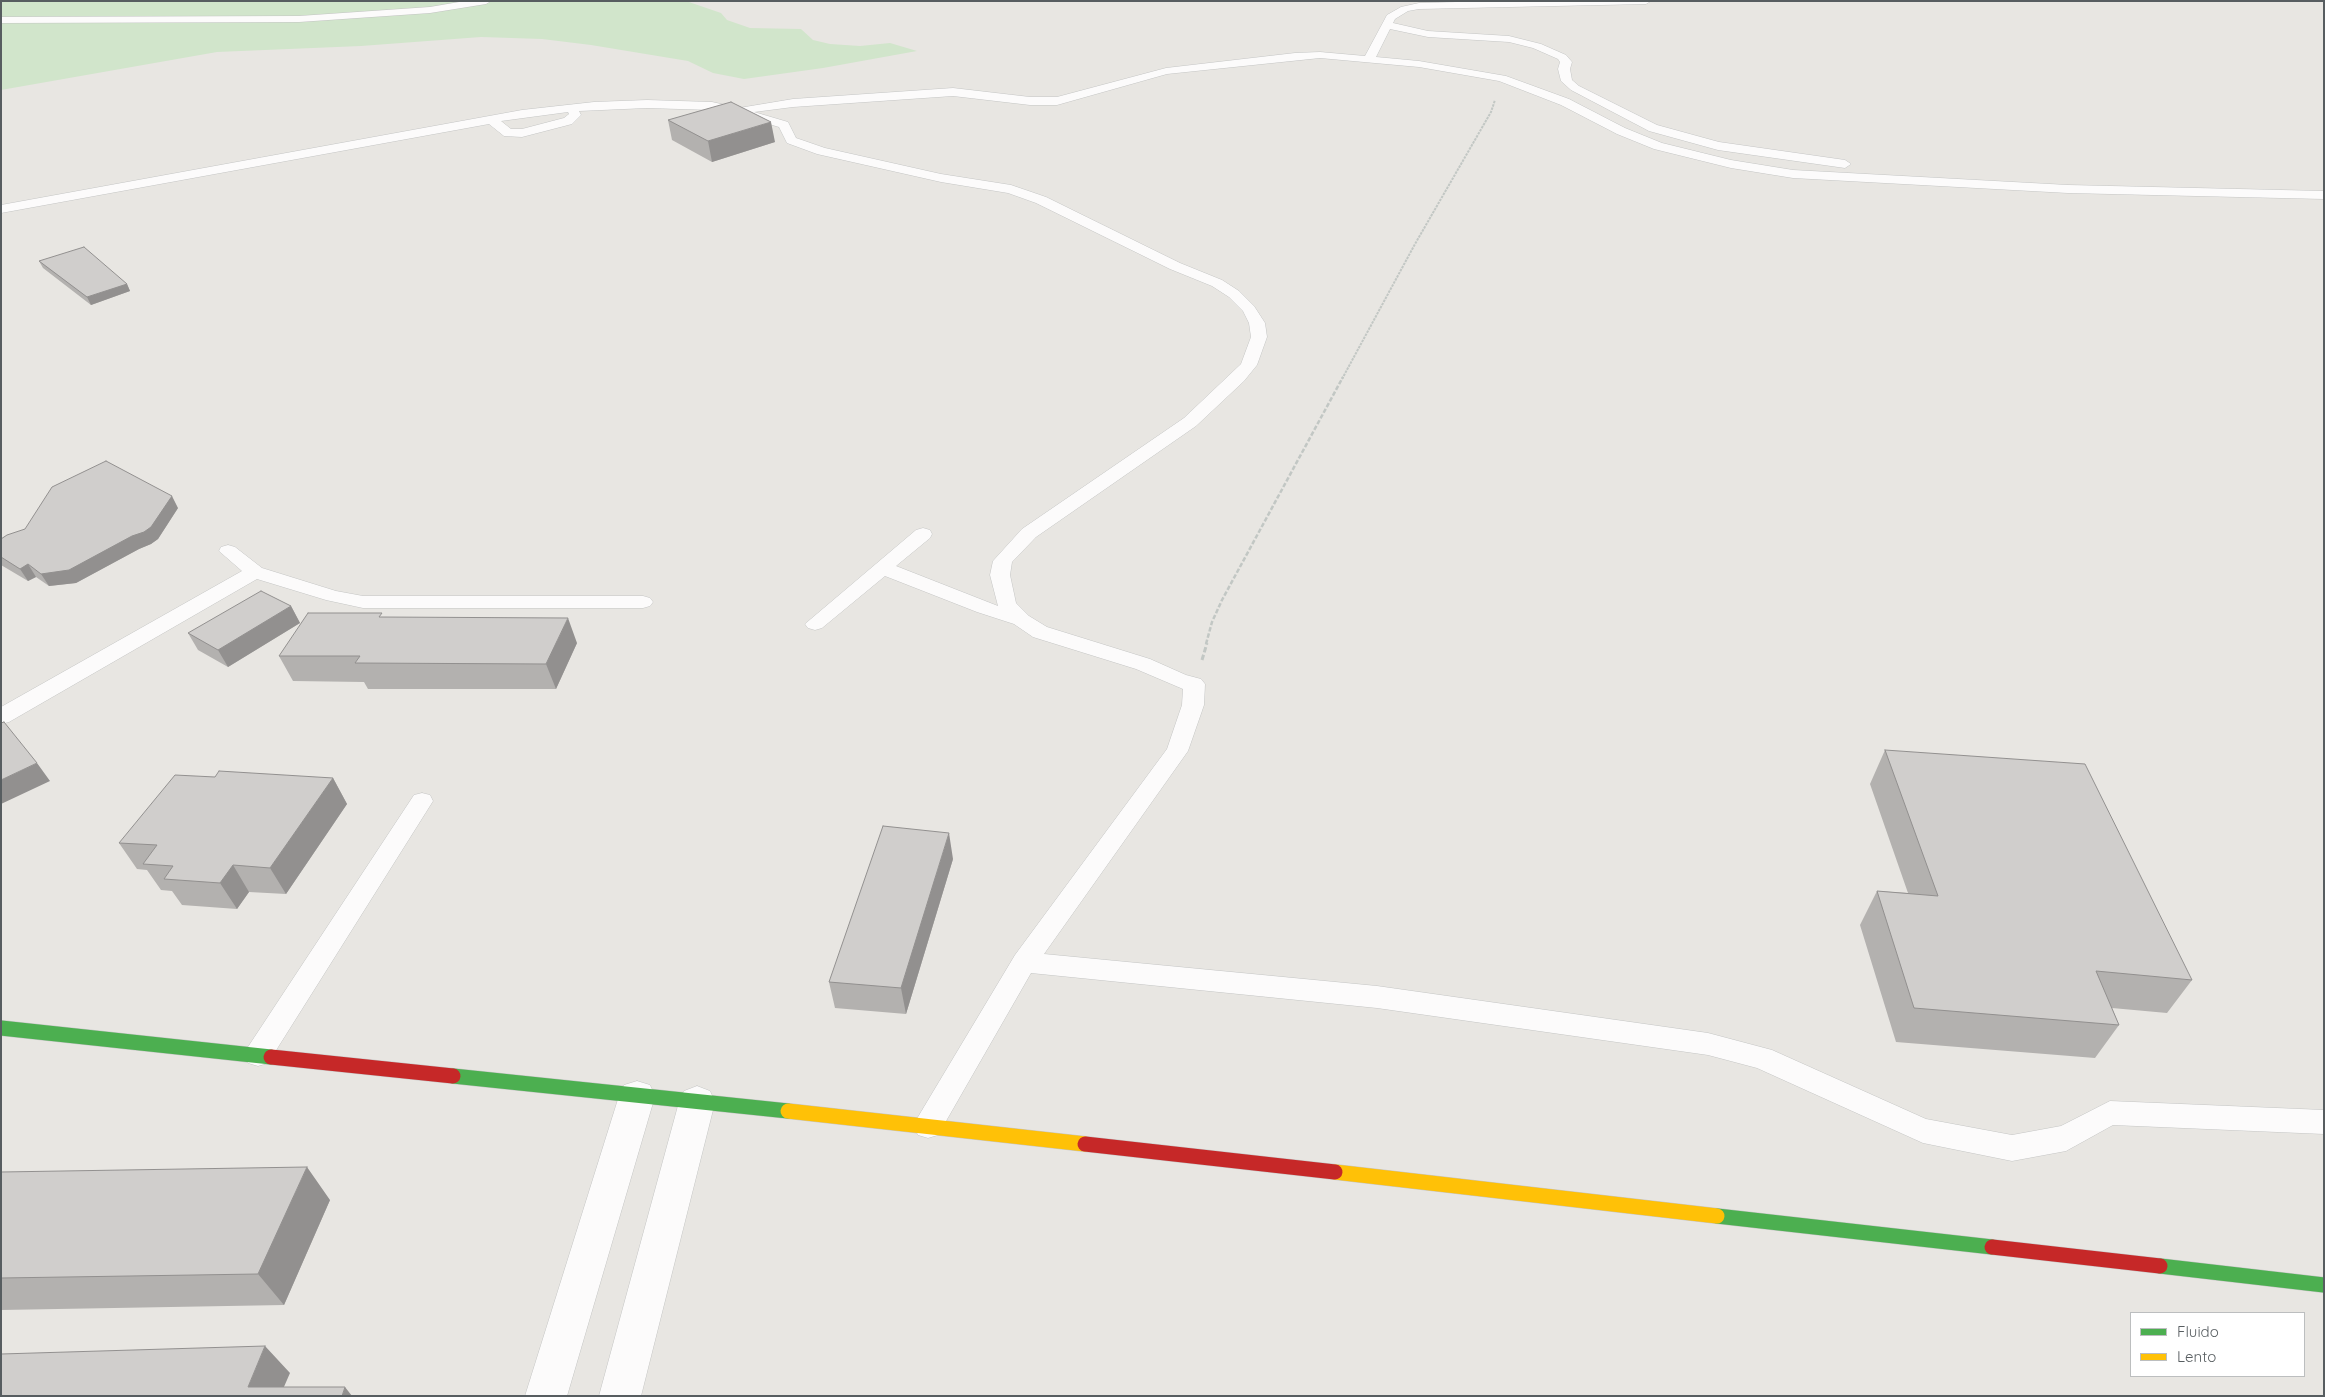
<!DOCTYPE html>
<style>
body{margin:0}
#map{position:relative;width:2325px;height:1397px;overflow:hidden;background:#e8e6e2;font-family:Quicksand,sans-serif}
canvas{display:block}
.frame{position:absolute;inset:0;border:2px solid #575d60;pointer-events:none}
.legend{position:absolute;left:2130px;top:1312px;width:175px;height:65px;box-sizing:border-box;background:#fff;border:1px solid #bcbebf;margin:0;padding:6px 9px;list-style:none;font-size:15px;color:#575d60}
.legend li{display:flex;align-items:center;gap:10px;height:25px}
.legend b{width:25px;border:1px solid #bcbebf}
</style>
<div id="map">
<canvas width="2325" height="1397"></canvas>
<div class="frame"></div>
<ul class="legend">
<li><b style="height:6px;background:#4caf50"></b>Fluido</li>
<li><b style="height:6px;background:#ffc107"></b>Lento</li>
</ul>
</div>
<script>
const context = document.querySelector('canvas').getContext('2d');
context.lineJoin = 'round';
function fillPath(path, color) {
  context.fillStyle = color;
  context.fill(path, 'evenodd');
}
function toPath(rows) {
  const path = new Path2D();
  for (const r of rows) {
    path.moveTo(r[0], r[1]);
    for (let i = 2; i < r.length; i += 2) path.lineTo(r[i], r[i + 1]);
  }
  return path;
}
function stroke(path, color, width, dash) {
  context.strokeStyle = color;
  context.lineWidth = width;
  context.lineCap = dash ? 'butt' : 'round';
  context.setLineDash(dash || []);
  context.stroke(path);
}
fillPath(toPath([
 [1,1,686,1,721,13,727,20,750,28,801,29,813,40,830,44,860,46,890,43,917,51,823,68,744,79,713,73,688,61,591,45,542,39,481,37,361,46,217,52,1,90]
]), '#d1e5cb');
const lane = toPath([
 [465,1,491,1,486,4,430,13,299,22,1,23,1,17,299,16,430,7,465,1],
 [1495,1,1651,1,1646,4,1419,9,1408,11,1395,19,1393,23,1428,31,1509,36,1541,44,1566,55,1572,62,1570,69,1572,80,1579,86,1657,125,1719,142,1845,160,1851,164,1845,168,1718,150,1649,131,1571,90,1561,81,1558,69,1560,62,1558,59,1533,48,1509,42,1428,37,1390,29,1376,57,1419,61,1506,76,1569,99,1625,128,1662,143,1731,160,1793,170,2068,185,2324,191,2324,199,2068,193,1793,178,1731,168,1654,149,1617,134,1561,105,1499,81,1419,67,1320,58,1167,74,1057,105,1030,105,953,96,793,107,754,112,788,122,796,138,825,148,941,174,1011,185,1046,197,1180,263,1222,280,1239,291,1254,306,1265,323,1267,337,1257,365,1244,381,1196,426,1036,537,1012,562,1010,575,1016,603,1029,616,1047,627,1150,659,1186,675,1201,679,1205,684,1204,705,1188,751,1044,954,1377,986,1708,1033,1772,1050,1926,1119,2012,1135,2061,1126,2110,1101,2324,1110,2324,1134,2113,1125,2066,1151,2012,1161,1923,1143,1757,1068,1708,1055,1377,1008,1031,973,938,1135,928,1138,918,1135,914,1126,918,1117,1015,955,1167,749,1182,705,1183,689,1136,669,1033,637,1014,624,977,612,885,576,822,628,815,630,808,628,805,624,916,530,923,528,930,530,932,534,930,538,896,566,998,606,990,575,993,561,1022,529,1184,418,1241,364,1251,337,1249,323,1243,311,1229,297,1212,286,1170,269,1036,203,1008,193,941,182,817,154,787,143,779,127,736,114,712,110,647,108,579,111,581,115,572,124,522,137,504,136,489,124,1,213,1,205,522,110,594,102,647,100,712,102,739,108,793,99,953,88,1030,97,1057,97,1166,68,1295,53,1320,52,1365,56,1387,15,1401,7,1419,3,1495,1],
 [568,112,569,114,564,118,522,129,511,129,501,121,568,112],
 [228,545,235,547,262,568,336,591,363,596,643,596,650,598,653,602,650,606,643,608,363,608,326,600,257,579,9,722,1,724,1,707,242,571,219,551,221,547,228,545],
 [422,793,430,795,433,801,268,1063,258,1066,248,1063,245,1055,248,1047,414,795,422,793]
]);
const street = toPath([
 [637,1081,650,1085,655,1096,567,1396,525,1396,619,1096,624,1085,637,1081],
 [697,1086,710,1091,715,1102,641,1396,599,1396,679,1102,684,1091,697,1086]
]);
const fast = toPath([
 [1,1028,271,1057],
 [453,1076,788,1111],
 [1717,1216,1992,1247],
 [2160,1266,2324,1285]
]);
const slow = toPath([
 [788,1111,1085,1144],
 [1335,1172,1717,1216]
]);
const jam = toPath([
 [271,1057,453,1076],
 [1085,1144,1335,1172],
 [1992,1247,2160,1266]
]);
stroke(lane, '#c4c5c4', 1);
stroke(street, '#c4c5c4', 1);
stroke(fast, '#c5c5c5', 16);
stroke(slow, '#c5c5c5', 16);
stroke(jam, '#c5c5c5', 16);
stroke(toPath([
 [1342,379,1415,244,1491,112,1495,100]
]), '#c2c7c4', 2, [2.5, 1]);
stroke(toPath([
 [1206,644,1212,622,1222,600,1343,377]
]), '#c2c7c4', 2.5, [4.5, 2]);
stroke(toPath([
 [1202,660,1207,643]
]), '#c2c7c4', 3, [5.5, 2.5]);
fillPath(lane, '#fcfbfb');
fillPath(street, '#fcfbfb');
stroke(fast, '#4caf50', 15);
stroke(slow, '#ffc107', 15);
stroke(jam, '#c62828', 15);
fillPath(toPath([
 [668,120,775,142,712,162,672,140],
 [39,261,127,284,130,291,91,305,43,268],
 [178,508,158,539,151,544,139,549,76,583,49,586,36,577,28,581,1,565,1,539],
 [291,606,300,623,228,667,198,650,188,633],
 [384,617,577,643,556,689,368,689,364,682,293,681,279,656],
 [1885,750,2192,980,2167,1013,2112,1008,2119,1025,2095,1058,1896,1042,1860,925,1877,891,1908,893,1870,784],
 [215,777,333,778,347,804,286,894,249,892,237,909,182,905,172,891,161,890,147,870,137,869,119,843],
 [953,859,906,1014,835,1008,829,982],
 [1,1172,330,1200,284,1305,1,1310]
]), '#b3b1af');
fillPath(toPath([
 [771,122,775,142,712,162,708,141],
 [127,284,130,291,91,305,87,297],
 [172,496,178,508,158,539,151,544,139,549,76,583,49,586,41,574,132,536],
 [28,564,36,577,28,581,20,569],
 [291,606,300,623,228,667,218,650],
 [568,618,577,643,556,689,546,664],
 [37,763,50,781,1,804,1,780],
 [333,778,347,804,286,894,270,868],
 [949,833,953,859,906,1014,901,988],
 [233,865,249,892,237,909,220,883],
 [307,1167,330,1200,284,1305,258,1274],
 [265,1346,290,1373,280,1396,248,1387],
 [345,1387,352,1396,342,1396]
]), '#92908f');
const building = toPath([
 [731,102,771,122,708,141,668,120,731,102],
 [84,247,127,284,87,297,39,261,84,247],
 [106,461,172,496,151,527,144,532,132,536,69,570,41,574,28,564,20,569,1,557,1,539,7,535,25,529,52,487,106,461],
 [261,591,291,606,218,650,188,633,261,591],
 [308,613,382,613,379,617,568,618,546,664,355,663,360,656,279,656,308,613],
 [4,722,37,763,1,780,1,723,4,722],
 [1885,750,2085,764,2192,980,2096,971,2119,1025,1914,1008,1877,891,1938,896,1885,750],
 [219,771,333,778,270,868,233,865,220,883,164,879,173,866,143,864,157,845,119,843,175,775,215,777,219,771],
 [883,826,949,833,901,988,829,982,883,826],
 [307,1167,258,1274,1,1278,1,1172,307,1167],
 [265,1346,248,1387,345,1387,342,1396,1,1396,1,1354,265,1346]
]);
fillPath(building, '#d0cecc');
stroke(building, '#92908f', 1);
</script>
